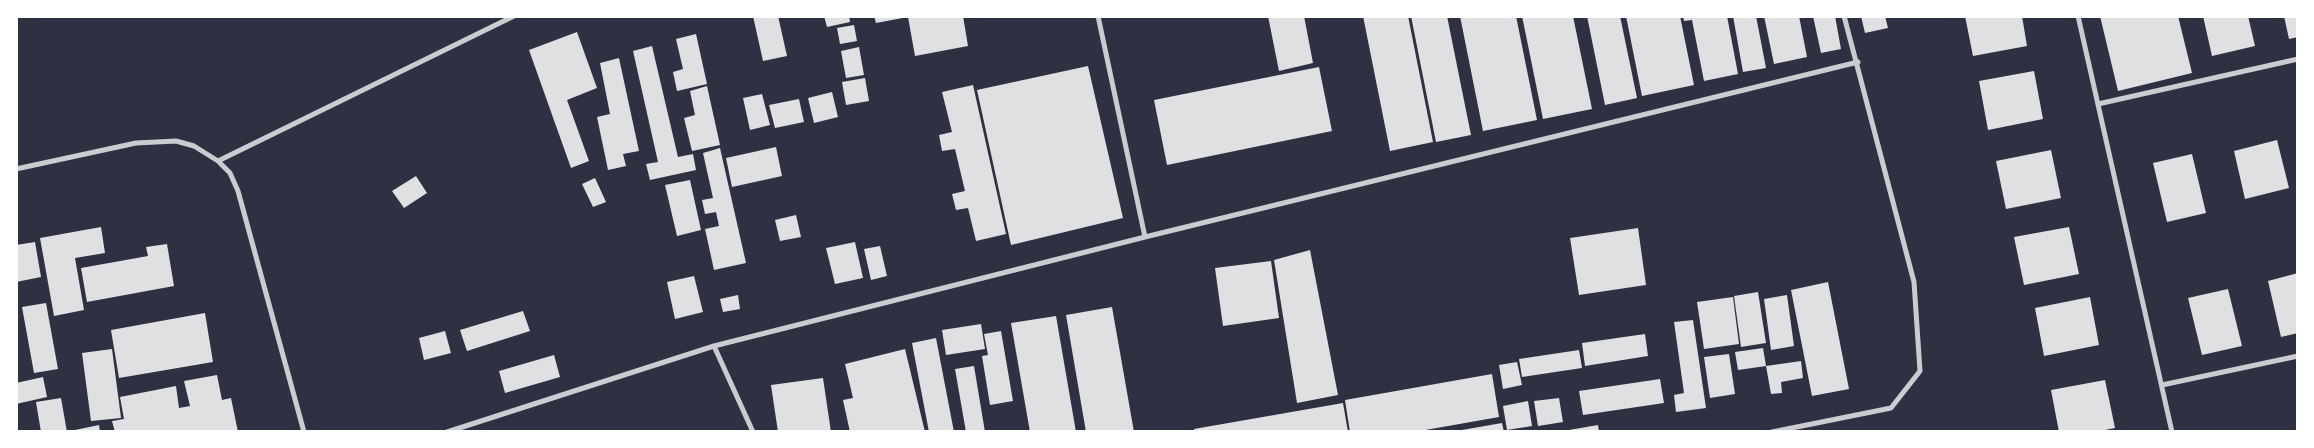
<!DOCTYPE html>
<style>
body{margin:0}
#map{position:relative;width:2314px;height:448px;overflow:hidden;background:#2d3142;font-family:"IBM Plex Sans",sans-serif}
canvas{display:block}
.frame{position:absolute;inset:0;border:18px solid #fff;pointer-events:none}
</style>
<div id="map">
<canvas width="2314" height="448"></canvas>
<div class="frame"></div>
</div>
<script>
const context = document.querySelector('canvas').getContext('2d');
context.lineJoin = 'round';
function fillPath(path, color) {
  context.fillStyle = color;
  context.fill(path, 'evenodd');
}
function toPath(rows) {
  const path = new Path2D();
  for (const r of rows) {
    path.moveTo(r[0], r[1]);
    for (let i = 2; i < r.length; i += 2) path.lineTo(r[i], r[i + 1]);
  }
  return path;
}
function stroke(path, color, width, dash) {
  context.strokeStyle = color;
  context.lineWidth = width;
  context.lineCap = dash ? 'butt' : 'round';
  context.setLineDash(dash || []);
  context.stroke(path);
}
fillPath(toPath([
 [753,16,778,16,787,56,763,61],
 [824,16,849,16,850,22,827,27],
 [874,16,963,16,968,46,915,56,908,17,876,23],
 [1268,16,1304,16,1313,63,1279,71],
 [1363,16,1408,16,1433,142,1390,151],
 [1411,16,1447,16,1471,135,1436,142],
 [1460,16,1516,16,1537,120,1483,131],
 [1522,16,1573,16,1592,109,1543,119],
 [1587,16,1620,16,1637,98,1605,105],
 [1626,16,1680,16,1694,85,1642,96],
 [1683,16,1727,16,1738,74,1704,81,1692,20,1684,21],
 [1733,16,1756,16,1766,68,1743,72],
 [1764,16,1799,16,1807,57,1774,64],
 [1813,16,1835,16,1841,49,1821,53],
 [1861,16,1885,16,1888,28,1865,33],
 [1965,16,2022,16,2027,46,1973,56],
 [2100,16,2178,16,2192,73,2118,91],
 [2203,16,2248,16,2255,46,2212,56],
 [2284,16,2298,16,2298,37,2289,39],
 [854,25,857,41,840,44,837,28],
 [577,32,597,88,567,100,589,161,571,168,529,50],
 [696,34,707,84,677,91,673,72,683,69,676,39],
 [652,46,678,157,693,154,696,170,650,180,646,164,658,162,633,51],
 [859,47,864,75,846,78,841,51],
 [619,58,639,151,623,154,626,166,608,170,597,117,610,114,600,63],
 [1088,66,1123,218,1011,245,977,90],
 [1319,67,1332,131,1167,165,1154,100],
 [2034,71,2043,119,1988,130,1979,81],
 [865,78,869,101,846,105,842,82],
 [973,85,1006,234,976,241,968,208,956,210,952,194,965,191,955,149,942,151,939,135,952,132,942,92],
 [707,86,720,145,692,151,684,118,695,115,690,91],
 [832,92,838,117,814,123,808,98],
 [762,94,770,125,750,130,743,98],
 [799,99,804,122,775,128,769,105],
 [2277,140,2289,188,2245,199,2234,151],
 [776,147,782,176,732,187,726,158],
 [720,148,746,263,714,270,705,229,719,226,716,212,705,214,702,200,713,198,703,153],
 [2051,150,2061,198,2006,209,1996,161],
 [2192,154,2206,213,2167,222,2153,163],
 [416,176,427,193,404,208,392,191],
 [595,178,606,202,593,207,582,184],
 [690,180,701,230,677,236,665,185],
 [796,215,801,237,780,241,775,220],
 [101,227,105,253,75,258,84,310,54,316,40,238],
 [2069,227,2079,274,2024,285,2014,237],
 [1638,228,1646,285,1579,295,1570,238],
 [35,242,41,277,16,282,16,245],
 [855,242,863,278,835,284,826,248],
 [167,244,174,286,87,302,81,268,148,256,146,247],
 [880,246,887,276,871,280,864,249],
 [1310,250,1338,395,1297,403,1274,260],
 [1271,261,1279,318,1223,326,1215,268],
 [2298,273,2298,333,2281,337,2268,281],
 [694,276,703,312,675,319,667,282],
 [1828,282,1849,389,1812,396,1791,290],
 [2228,289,2242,346,2202,355,2188,298],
 [1758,292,1766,343,1741,347,1734,296],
 [738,295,740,309,723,312,720,299],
 [1787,295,1794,346,1771,350,1764,299],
 [1733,297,1739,344,1704,349,1697,302],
 [2090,297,2099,345,2044,356,2035,308],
 [46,303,58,369,34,373,22,307],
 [1112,307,1134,432,1086,432,1066,315],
 [523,311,530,331,467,351,460,330],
 [205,313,213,362,119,378,111,330],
 [1056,316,1076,432,1030,432,1011,323],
 [1693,320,1706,408,1676,412,1674,395,1684,393,1674,322],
 [981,324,985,349,946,355,942,330],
 [445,331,451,353,424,360,419,338],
 [1001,331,1013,401,990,405,982,356,988,355,984,334],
 [1645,334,1648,356,1585,366,1582,343],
 [936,338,954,432,929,432,912,343],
 [1763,348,1766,366,1738,370,1735,352],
 [112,349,121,418,91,421,82,353],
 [905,349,925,432,850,432,843,400,853,398,845,364],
 [1579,350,1582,368,1522,377,1519,359],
 [1729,354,1735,394,1710,398,1704,357],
 [554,355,560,377,505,393,499,371],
 [1801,361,1803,378,1781,382,1782,393,1771,394,1766,366],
 [1517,362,1522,385,1503,389,1499,365],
 [974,366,985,432,966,432,955,369],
 [1492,374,1499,417,1414,432,1350,432,1345,400],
 [217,375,222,400,231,398,238,432,115,432,112,421,124,419,120,397,176,386,179,408,190,406,184,381],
 [43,377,47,397,16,404,16,383],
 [823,378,831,432,778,432,771,385],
 [1660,379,1664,403,1583,415,1579,391],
 [2105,380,2115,428,2095,432,2059,432,2051,390],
 [61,398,67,432,41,432,36,402],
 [1559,398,1563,422,1538,426,1534,401],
 [1528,401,1532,426,1507,430,1503,406],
 [1343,403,1348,432,1195,432,1194,429],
 [1502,423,1504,432,1456,432,1456,431],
 [99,425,100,432,70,432,70,431],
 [1598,425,1599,432,1563,432,1563,431]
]), '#e0e0e3');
stroke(toPath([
 [1098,16,1145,237],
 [2078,16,2172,432],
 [2098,104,2298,59],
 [218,161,514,16],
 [16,169,136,143,176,141,194,146,218,161,230,173,238,191,304,432],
 [714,346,753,432],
 [2162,385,2298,356],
 [447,432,714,346,1145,237,1858,62],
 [1772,432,1891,408,1920,371,1914,282,1844,16]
]), '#caccd0', 5);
</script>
